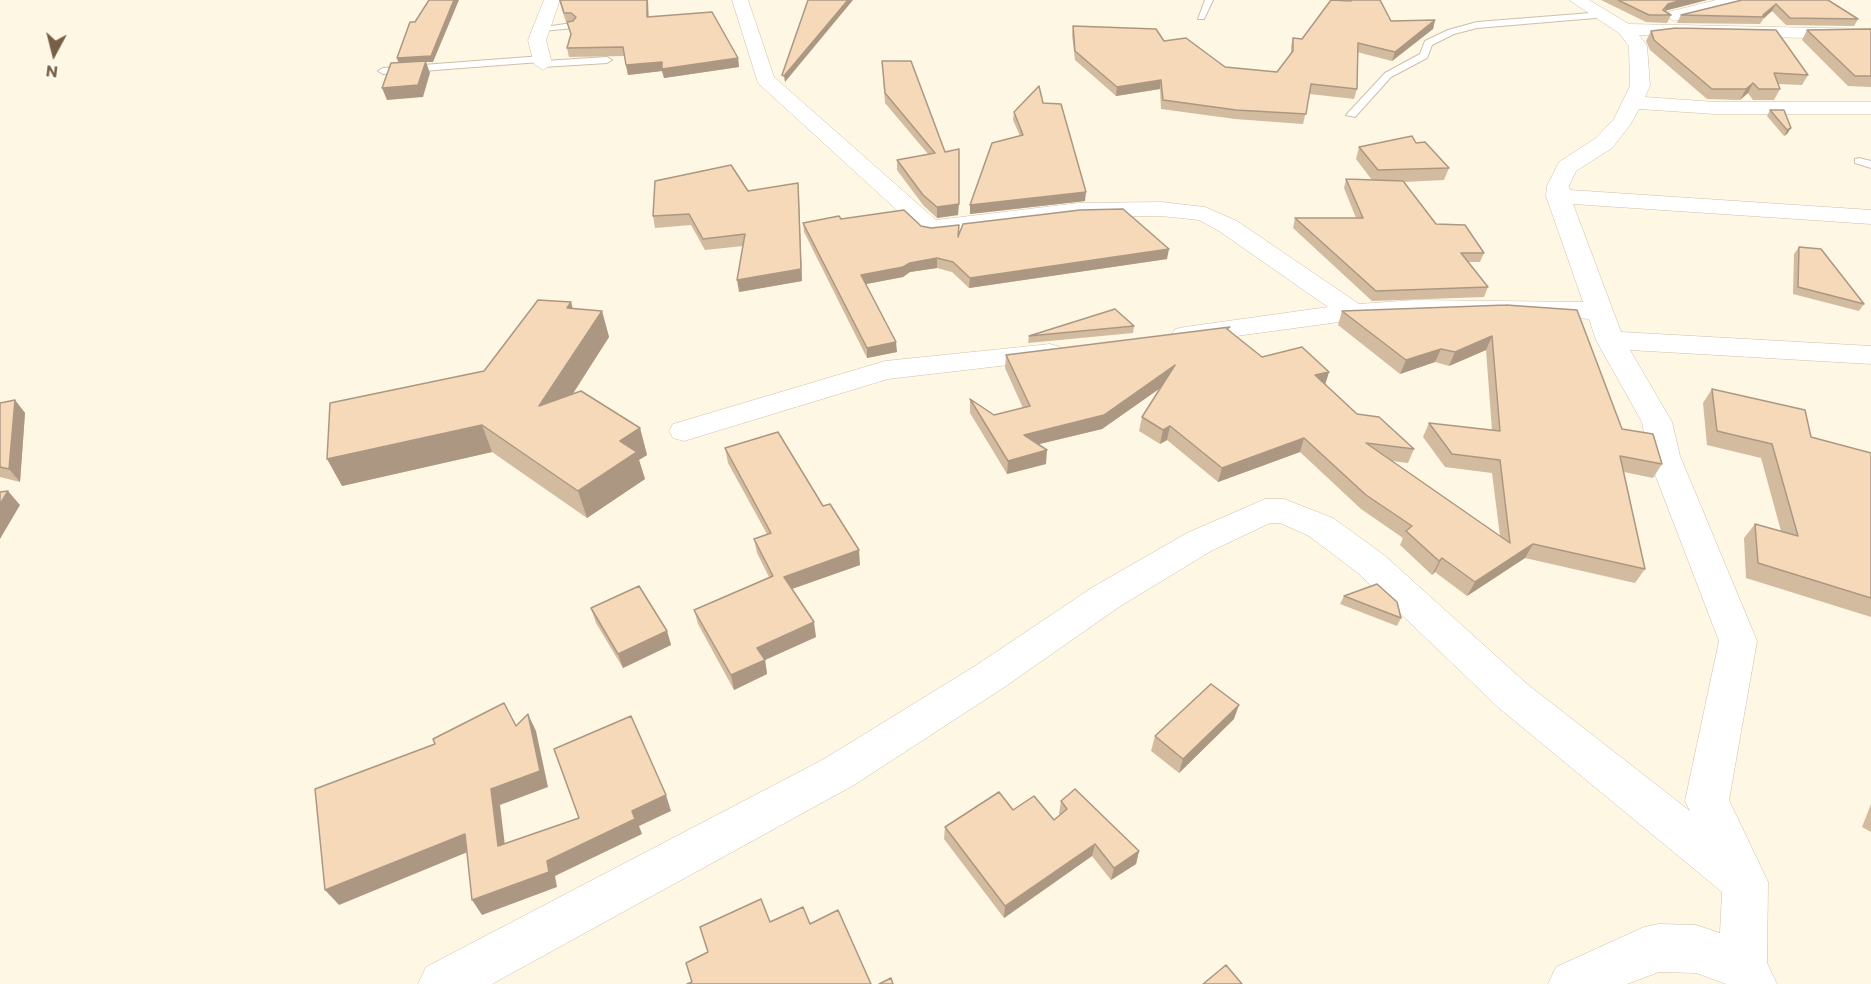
<!DOCTYPE html>
<style>
body{margin:0}
#map{position:relative;width:1871px;height:984px;overflow:hidden;background:#fef7e3;font-family:Commissioner,sans-serif}
canvas{display:block}
.north{position:absolute;left:24px;top:24px;width:60px;height:60px;-webkit-text-stroke:4px #fffaeb;paint-order:stroke;rotate:187deg;font-size:16px;font-weight:700;line-height:24px;text-align:center;color:#775f47}
.north::after{content:'';display:block;margin:auto;width:21px;height:27px;background:#775f47;clip-path:polygon(50% 0,100% 100%,50% 72%,0 100%)}
</style>
<div id="map">
<canvas width="1871" height="984"></canvas>
<div class="north">N</div>
</div>
<script>
const context = document.querySelector('canvas').getContext('2d');
context.lineJoin = 'round';
function toPath(rows) {
  const path = new Path2D();
  for (const r of rows) {
    path.moveTo(r[0], r[1]);
    for (let i = 2; i < r.length; i += 2) path.lineTo(r[i], r[i + 1]);
  }
  return path;
}
function stroke(path, color, width, dash) {
  context.strokeStyle = color;
  context.lineWidth = width;
  context.lineCap = dash ? 'butt' : 'round';
  context.setLineDash(dash || []);
  context.stroke(path);
}
function fillPath(path, color) {
  context.fillStyle = color;
  context.fill(path, 'evenodd');
}
const service = toPath([
 [1205,0,1213,0,1204,19,1198,19,1205,0],
 [1604,12,1607,13,1607,17,1477,28,1454,34,1432,45,1427,58,1391,77,1355,117,1346,115,1385,73,1420,54,1425,41,1448,30,1477,22,1604,12],
 [572,23,576,26,575,28,542,31,538,28,572,23],
 [542,56,547,59,545,61,607,57,612,60,607,63,543,67,538,64,540,62,383,74,378,71,383,68,542,56],
 [1859,158,1871,161,1871,168,1855,163,1855,159,1859,158]
]);
const minor = toPath([
 [544,0,560,0,546,40,552,64,543,70,534,64,528,40,544,0],
 [732,0,748,0,774,77,936,220,1079,203,1161,202,1205,207,1237,221,1359,304,1414,300,1583,302,1546,196,1547,186,1559,162,1596,138,1614,119,1630,86,1629,46,1619,33,1569,0,1589,0,1629,24,1871,29,1871,39,1639,35,1647,46,1650,86,1645,97,1715,102,1871,102,1871,114,1715,114,1639,109,1630,125,1612,148,1576,171,1569,186,1570,190,1871,210,1871,224,1573,204,1621,332,1871,346,1871,364,1630,350,1672,422,1680,456,1757,641,1729,800,1768,882,1767,963,1777,984,1726,984,1696,973,1659,972,1627,984,1548,984,1556,967,1644,927,1659,924,1696,925,1720,933,1722,892,1499,708,1358,573,1309,536,1280,523,1270,523,1211,551,1119,607,1003,688,854,785,492,984,418,984,426,967,824,759,975,666,1093,587,1187,533,1265,499,1284,499,1333,518,1384,555,1527,684,1690,811,1685,801,1719,641,1648,456,1642,422,1596,340,1589,319,1552,316,1414,316,1354,320,1185,343,1175,341,1171,335,1175,329,1185,327,1328,307,1219,231,1199,220,1161,216,1079,217,931,235,922,233,758,83,732,0],
 [1716,0,1744,0,1742,4,1674,21,1665,16,1668,12,1716,0],
 [1050,344,1060,347,1064,353,1060,359,888,379,684,441,673,438,669,431,673,424,885,361,1050,344]
]);
stroke(service, '#d0bfa9', 2);
stroke(minor, '#d0bfa9', 1);
fillPath(service, '#fff');
fillPath(minor, '#fff');
fillPath(toPath([
 [559,0,649,17,738,58,739,67,664,78,662,71,628,75,624,56,569,57,567,48,571,35,567,22,573,21,566,22],
 [1345,0,1380,0,1391,21,1435,20,1433,29,1392,61,1357,52,1357,89,1354,99,1310,94,1303,124,1235,119,1161,109,1160,89,1116,96,1075,60,1072,35,1073,26,1164,41,1225,67,1277,72,1291,54,1291,46,1293,38,1302,39,1345,1],
 [1601,0,1707,0,1664,11,1671,15,1667,23,1646,22],
 [1742,0,1828,0,1858,19,1854,26,1786,25,1772,11,1764,18,1760,24,1677,23,1681,15],
 [1871,29,1871,87,1848,86,1802,40,1807,30],
 [1651,31,1808,75,1802,85,1778,84,1780,89,1774,100,1753,100,1748,93,1740,100,1707,99,1650,50,1646,41],
 [882,61,911,61,958,215,937,218,923,205,897,170,897,160,928,154,885,103],
 [1043,103,1085,201,970,214,1020,136,1013,120,1014,112],
 [1770,110,1791,128,1787,134,1784,136,1767,116],
 [1416,143,1449,168,1444,180,1404,182,1436,224,1484,253,1480,262,1468,262,1488,287,1484,297,1372,301,1293,228,1295,218,1356,218,1344,188,1346,179,1372,180,1356,159,1359,147],
 [748,191,799,194,802,281,739,292,743,246,705,250,691,225,655,228,653,216],
 [841,219,921,226,958,237,1167,259,969,288,952,272,937,268,910,272,903,277,866,284,897,352,867,358,804,232,803,223],
 [1799,247,1864,304,1859,311,1793,294,1794,254],
 [1506,305,1622,429,1662,464,1653,478,1624,472,1645,569,1635,583,1525,558,1467,596,1435,572,1432,575,1400,545,1403,538,1361,509,1300,452,1218,482,1167,440,1160,444,1139,431,1142,417,1162,387,1102,429,1039,444,1046,464,1007,474,970,413,970,399,994,415,1023,408,1005,368,1006,355,1229,331,1262,357,1329,372,1325,384,1357,414,1414,449,1408,463,1392,461,1500,536,1492,473,1445,467,1423,437,1429,423,1492,430,1486,350,1449,366,1435,362,1400,374,1338,325,1342,311],
 [573,309,602,311,609,337,573,394,640,428,647,455,639,460,645,479,587,518,492,452,342,486,484,371],
 [1134,326,1133,333,1028,343,1029,336],
 [1712,389,1811,437,1871,453,1871,617,1746,578,1744,538,1755,524,1781,531,1761,458,1707,445,1703,403],
 [15,400,25,413,20,482,0,477,0,403],
 [725,448,860,565,792,589,816,637,765,660,767,674,734,690,698,624,694,610,769,577,757,553,754,539,767,534,728,463],
 [1344,596,1401,618,1397,626,1340,604],
 [591,608,667,631,671,645,623,668,596,623],
 [1234,719,1179,773,1151,751,1155,736],
 [1061,801,1139,851,1136,864,1111,880,1092,856,1004,918,944,839,945,827,1013,810,1054,820,1060,815,1059,814],
 [1871,804,1871,832,1862,827]
]), '#d3bb9f');
fillPath(toPath([
 [454,0,459,0,433,62,426,62,430,73,423,97,387,100,382,88,399,65,397,58],
 [647,0,648,0,649,25,647,17],
 [848,0,853,0,785,82,784,76],
 [1682,0,1707,0,1664,11,1660,17,1668,4],
 [1776,4,1772,11,1764,18,1764,17,1763,15],
 [1435,20,1433,29,1392,61,1395,52],
 [738,58,739,67,664,78,662,71,628,75,626,65,662,62],
 [1161,80,1160,89,1116,96,1117,87],
 [1753,83,1748,93,1740,100,1746,89],
 [1791,128,1787,134,1784,136,1787,130],
 [798,183,802,281,739,292,737,280],
 [1086,192,1085,201,970,214,970,205],
 [959,204,958,215,937,218,937,207],
 [1169,249,1167,259,969,288,970,278],
 [937,258,937,268,910,272,903,277,861,285,861,275,910,263],
 [571,302,578,328,567,308],
 [602,311,609,337,548,432,539,406],
 [1492,336,1486,350,1449,366,1455,352],
 [896,342,897,352,867,358,867,348],
 [1441,349,1435,362,1400,374,1406,360],
 [1175,365,1173,379,1102,429,1023,448,1024,435],
 [1329,372,1325,385,1315,375],
 [15,400,25,413,20,482,9,469],
 [482,425,492,452,342,486,327,459],
 [1170,426,1167,440,1160,444,1163,430],
 [640,428,647,455,639,460,645,479,587,518,578,491,620,441],
 [1304,438,1300,452,1218,482,1222,468],
 [1047,450,1046,464,1007,474,1008,461],
 [8,491,20,505,0,539,0,504],
 [1533,544,1525,558,1467,596,1475,582],
 [859,550,860,565,786,591,784,577],
 [1442,558,1435,572,1432,575,1439,561],
 [814,622,816,637,765,660,767,674,734,690,731,675,757,648],
 [667,631,671,645,623,668,618,654],
 [1239,705,1234,719,1179,773,1183,759],
 [528,714,536,731,548,787,500,805,507,862,498,846,491,789],
 [666,795,671,811,639,826,642,834,555,876,557,887,482,915,472,900,547,861,632,811],
 [465,834,475,849,339,905,325,890],
 [1095,844,1092,856,1004,918,1005,906],
 [1139,851,1136,864,1111,880,1114,868]
]), '#ac9882');
const building = toPath([
 [429,0,454,0,431,56,397,58,410,22,415,22,429,0],
 [560,0,647,0,647,17,712,12,738,58,662,69,662,62,626,65,623,47,567,48,571,34,567,22,573,21,576,17,571,13,564,13,560,0],
 [808,0,848,0,784,76,782,75,808,0],
 [1331,0,1351,1,1351,0,1380,0,1391,21,1435,20,1395,52,1358,43,1357,89,1311,84,1306,114,1236,110,1163,100,1161,80,1117,87,1075,51,1073,26,1156,29,1164,41,1186,38,1225,67,1277,72,1293,51,1293,38,1302,39,1331,0],
 [1618,0,1682,0,1668,4,1663,10,1671,15,1649,15,1618,0],
 [1742,0,1828,0,1858,19,1790,18,1776,4,1763,15,1764,17,1681,15,1742,0],
 [1676,28,1776,30,1808,75,1774,73,1780,89,1759,89,1753,83,1746,89,1712,89,1654,40,1651,31,1676,28],
 [1871,29,1871,76,1855,76,1807,30,1871,29],
 [426,61,418,85,382,88,391,63,426,61],
 [882,61,911,61,945,152,959,149,959,204,937,207,923,195,897,160,935,153,885,93,882,61],
 [1039,86,1043,103,1061,104,1086,192,970,205,992,143,1023,135,1014,112,1039,86],
 [1770,110,1784,110,1791,128,1787,130,1770,110],
 [1412,136,1416,143,1425,142,1449,168,1378,170,1359,147,1412,136],
 [731,165,748,191,798,183,801,269,737,280,745,234,703,239,689,214,653,216,655,181,731,165],
 [1346,179,1403,181,1436,224,1465,225,1484,253,1461,253,1488,287,1376,291,1295,218,1363,218,1346,179],
 [1123,209,1169,249,970,278,953,262,937,258,910,263,903,267,861,275,896,342,867,348,803,223,839,216,841,219,904,210,921,226,931,228,959,225,958,237,963,224,1080,210,1123,209],
 [1799,247,1821,249,1864,304,1798,287,1799,247],
 [538,300,571,302,567,308,602,311,539,406,581,391,640,428,620,441,637,452,578,491,482,425,327,459,330,403,484,371,538,300],
 [1506,305,1577,310,1622,429,1653,434,1662,464,1620,456,1645,569,1533,544,1475,582,1442,558,1439,561,1406,531,1412,526,1366,495,1304,438,1222,468,1170,426,1163,430,1142,417,1175,365,1104,415,1024,435,1047,450,1008,461,970,399,994,415,1030,406,1006,355,1230,327,1227,329,1262,357,1302,347,1329,372,1315,375,1357,414,1379,417,1414,449,1366,443,1510,543,1500,460,1452,454,1429,423,1500,431,1492,336,1455,352,1441,349,1406,360,1342,311,1506,305],
 [1115,309,1134,326,1029,336,1115,309],
 [1712,389,1805,410,1811,437,1871,453,1871,598,1758,563,1755,524,1798,536,1772,444,1717,431,1712,389],
 [15,400,9,469,0,467,0,403,15,400],
 [778,432,823,506,830,504,859,550,784,577,814,622,757,648,765,660,731,675,694,610,773,576,754,539,771,533,725,448,778,432],
 [8,491,0,504,0,492,8,491],
 [1377,584,1397,602,1401,618,1344,596,1377,584],
 [639,586,667,631,618,654,591,608,639,586],
 [1211,684,1239,705,1183,759,1155,736,1211,684],
 [504,703,516,726,528,714,540,771,491,789,498,846,579,818,554,749,631,716,666,795,632,811,635,819,547,861,549,872,472,900,465,834,325,890,315,789,435,744,433,739,504,703],
 [1075,789,1139,851,1114,868,1095,844,1005,906,945,827,999,792,1013,810,1034,796,1054,820,1067,809,1061,801,1075,789],
 [761,899,770,922,803,907,810,924,838,910,871,984,687,984,692,982,686,963,708,952,700,927,761,899],
 [1226,965,1242,984,1203,984,1226,965],
 [891,978,893,984,879,984,891,978]
]);
fillPath(building, '#f5d9b9');
stroke(building, '#ac9882', 1.5);
</script>
